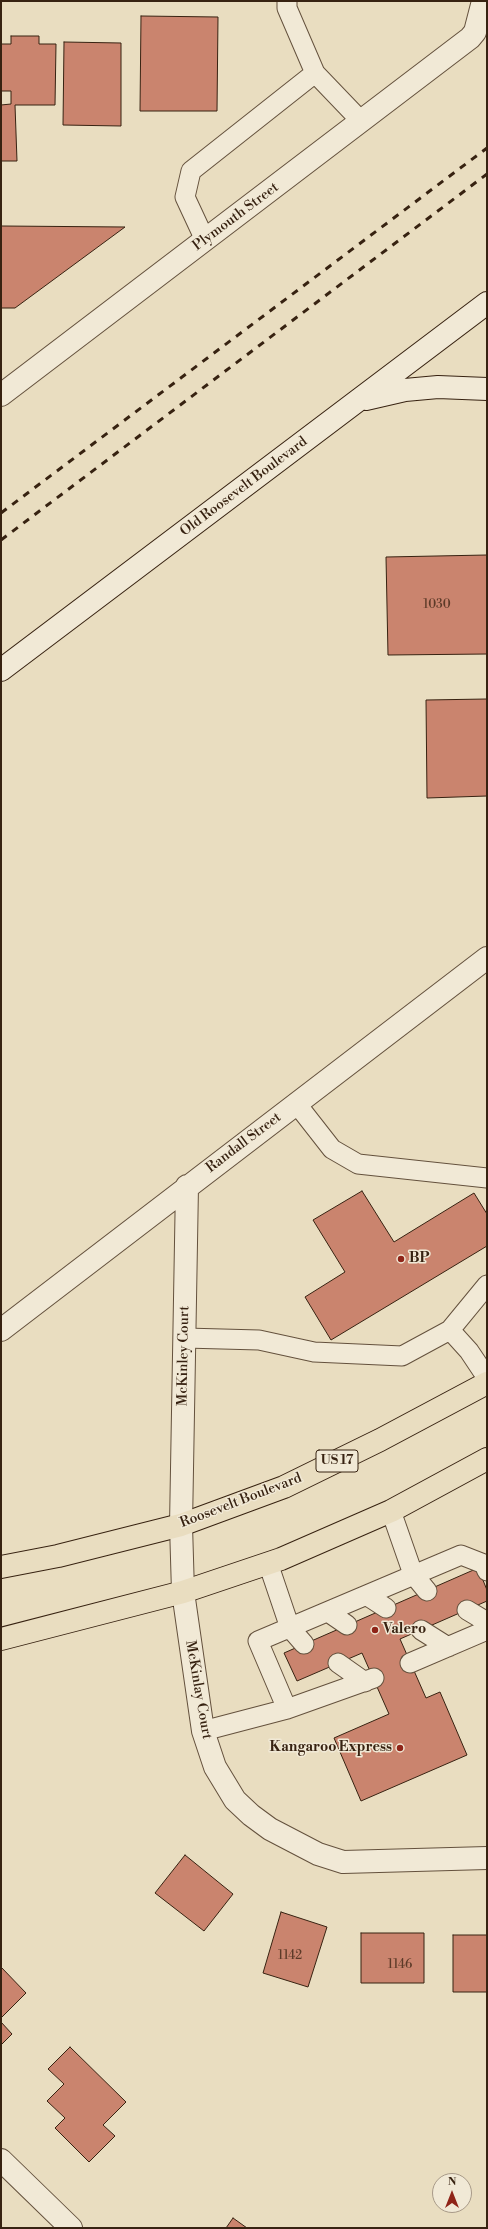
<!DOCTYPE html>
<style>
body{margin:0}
#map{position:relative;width:488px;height:2229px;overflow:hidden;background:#e9ddc0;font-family:"Libre Bodoni",serif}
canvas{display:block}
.frame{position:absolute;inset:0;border:2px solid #372211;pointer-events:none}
.north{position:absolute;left:432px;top:2173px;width:40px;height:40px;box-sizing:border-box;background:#f1e9d6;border:1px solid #a79987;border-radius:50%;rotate:0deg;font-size:11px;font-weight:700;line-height:16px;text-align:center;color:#372211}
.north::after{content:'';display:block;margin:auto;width:14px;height:18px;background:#8f2418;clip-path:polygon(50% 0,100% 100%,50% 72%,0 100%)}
</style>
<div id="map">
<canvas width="488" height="2229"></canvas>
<div class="frame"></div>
<div class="north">N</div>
</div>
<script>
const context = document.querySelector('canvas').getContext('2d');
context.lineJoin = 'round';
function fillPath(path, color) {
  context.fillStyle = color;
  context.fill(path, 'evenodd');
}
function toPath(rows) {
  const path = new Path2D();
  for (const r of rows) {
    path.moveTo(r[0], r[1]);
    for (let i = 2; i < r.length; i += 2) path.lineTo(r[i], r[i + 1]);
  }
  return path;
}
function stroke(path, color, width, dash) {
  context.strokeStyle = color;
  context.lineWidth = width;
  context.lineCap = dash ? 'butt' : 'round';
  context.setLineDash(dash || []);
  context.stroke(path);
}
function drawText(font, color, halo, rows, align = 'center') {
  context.font = font + ' "Libre Bodoni",serif';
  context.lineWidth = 3;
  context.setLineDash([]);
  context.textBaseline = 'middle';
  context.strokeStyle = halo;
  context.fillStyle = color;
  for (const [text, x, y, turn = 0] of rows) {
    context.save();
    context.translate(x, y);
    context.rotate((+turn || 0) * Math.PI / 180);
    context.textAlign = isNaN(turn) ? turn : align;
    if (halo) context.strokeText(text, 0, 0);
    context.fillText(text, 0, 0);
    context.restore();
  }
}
const building = toPath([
 [141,16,218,17,217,111,140,111,141,16],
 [11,36,39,36,39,44,56,44,55,105,15,105,17,161,1,161,1,105,11,104,11,91,1,91,1,44,11,44,11,36],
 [64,42,121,43,121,126,63,125,64,42],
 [1,226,125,227,15,308,1,308,1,226],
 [487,555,487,654,388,655,386,557,487,555],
 [487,699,487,796,427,798,426,700,487,699],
 [362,1191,394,1242,474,1193,487,1214,487,1246,331,1340,305,1297,345,1272,313,1220,362,1191],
 [478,1568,487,1590,487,1601,400,1639,426,1698,440,1692,467,1755,361,1801,334,1738,389,1714,362,1653,297,1681,284,1653,478,1568],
 [185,1855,233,1894,204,1931,155,1893,185,1855],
 [281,1912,327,1927,308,1987,263,1973,281,1912],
 [361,1933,424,1933,424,1983,361,1983,361,1933],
 [453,1935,487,1935,487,1992,453,1992,453,1935],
 [1,1967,26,1993,1,2018,1,1967],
 [1,2022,12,2034,1,2045,1,2022],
 [70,2047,126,2102,103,2125,115,2136,89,2162,55,2128,65,2118,47,2101,64,2084,48,2069,70,2047],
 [233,2218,247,2228,226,2228,233,2218]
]);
fillPath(building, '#ca846e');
stroke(building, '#372211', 1);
const service = toPath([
 [287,1,287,8,315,73,361,121],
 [205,240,185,197,191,171,315,73],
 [296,1103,332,1149,358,1164,487,1178],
 [450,1330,487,1285],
 [185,1338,259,1340,314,1352,402,1356,450,1330,469,1351,487,1378],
 [391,1511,413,1574,427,1591],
 [268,1563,290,1628,304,1644],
 [366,1595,386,1608],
 [467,1610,487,1622],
 [328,1612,347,1625],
 [421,1630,448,1647],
 [338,1663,365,1682],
 [410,1663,487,1630],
 [287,1709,258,1641,461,1555,484,1564,487,1571],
 [203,1731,287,1709,374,1678]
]);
const minor = toPath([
 [1,395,470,38,475,32,483,1],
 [187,1186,181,1525,183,1592,203,1731,215,1767,235,1800,251,1815,270,1829,318,1854,343,1862,487,1858],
 [1,1330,487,958],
 [1,2160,71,2228]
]);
const secondary = toPath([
 [485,1,487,10],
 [366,399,405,390,438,387,487,389],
 [1,670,487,303]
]);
const trunk = toPath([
 [1,1567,58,1556,181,1525,284,1487,380,1440,487,1383],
 [1,1639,183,1592,281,1559,391,1511,487,1459]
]);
stroke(service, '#64513d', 21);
stroke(minor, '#64513d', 24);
stroke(secondary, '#372211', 24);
stroke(trunk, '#372211', 24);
stroke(service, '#f1e9d6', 19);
stroke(minor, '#f1e9d6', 22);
stroke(secondary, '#f1e9d6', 22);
stroke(trunk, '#e9ddc0', 22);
stroke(toPath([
 [1,513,487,148],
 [1,540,487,174]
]), '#372211', 3, [7, 7]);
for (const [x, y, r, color] of [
 [401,1259,4,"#8f2418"],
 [375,1630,4,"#8f2418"],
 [400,1748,4,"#8f2418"]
]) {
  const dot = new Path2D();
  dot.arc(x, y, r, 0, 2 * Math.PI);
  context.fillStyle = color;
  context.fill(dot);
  stroke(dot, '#f1e9d6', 1.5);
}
drawText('12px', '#5c3a28', null, [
 ["1030",437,605],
 ["1142",290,1956],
 ["1146",400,1965]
]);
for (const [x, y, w] of [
 [337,1461,42]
]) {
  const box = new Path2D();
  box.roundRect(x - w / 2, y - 11, w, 22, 3);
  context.fillStyle = '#f1e9d6';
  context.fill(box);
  stroke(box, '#372211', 1);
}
drawText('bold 13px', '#372211', null, [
 ["US 17",337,1461]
]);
drawText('14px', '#372211', '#f1e9d6', [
 ["Plymouth Street",236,217,-37],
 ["Old Roosevelt Boulevard",244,487,-37],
 ["Randall Street",244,1143,-37],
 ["McKinley Court",184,1356,-89],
 ["Roosevelt Boulevard",241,1501,-21],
 ["McKinlay Court",198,1690,80]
]);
drawText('bold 14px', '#372211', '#f1e9d6', [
 ["BP",409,1259],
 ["Valero",383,1630],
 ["Kangaroo Express",392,1748,"right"]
], 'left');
</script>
